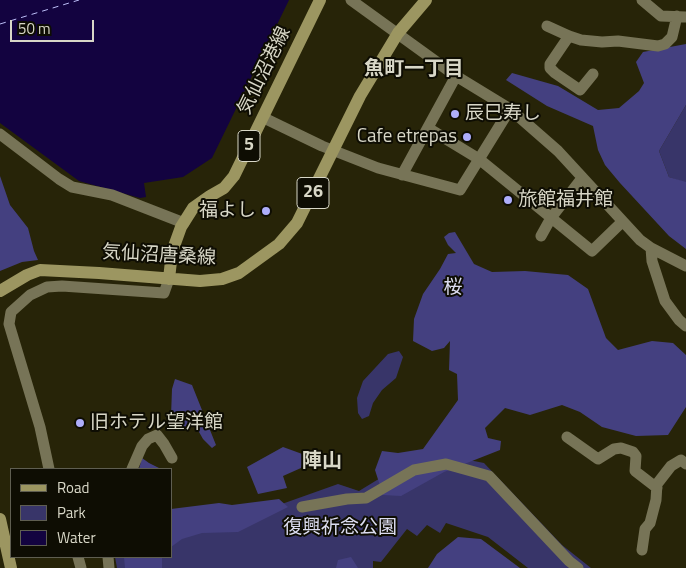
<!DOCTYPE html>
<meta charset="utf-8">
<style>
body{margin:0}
#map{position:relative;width:686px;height:568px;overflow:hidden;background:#272408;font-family:"Titillium Web",sans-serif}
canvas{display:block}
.legend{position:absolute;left:10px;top:468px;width:162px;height:90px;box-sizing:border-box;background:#0e0d03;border:1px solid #5f5e51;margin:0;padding:6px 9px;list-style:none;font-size:15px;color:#d8d7c7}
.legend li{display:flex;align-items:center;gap:10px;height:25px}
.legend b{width:25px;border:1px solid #5f5e51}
.scale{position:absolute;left:10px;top:20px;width:84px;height:22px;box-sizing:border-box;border:2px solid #d8d7c7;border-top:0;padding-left:6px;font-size:15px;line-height:18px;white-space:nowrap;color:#d8d7c7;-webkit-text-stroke:4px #0e0d03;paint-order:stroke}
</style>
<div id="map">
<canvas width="686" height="568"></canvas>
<ul class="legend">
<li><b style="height:6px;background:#9c9661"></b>Road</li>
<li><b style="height:14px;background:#383569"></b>Park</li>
<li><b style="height:14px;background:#130340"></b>Water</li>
</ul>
<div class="scale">50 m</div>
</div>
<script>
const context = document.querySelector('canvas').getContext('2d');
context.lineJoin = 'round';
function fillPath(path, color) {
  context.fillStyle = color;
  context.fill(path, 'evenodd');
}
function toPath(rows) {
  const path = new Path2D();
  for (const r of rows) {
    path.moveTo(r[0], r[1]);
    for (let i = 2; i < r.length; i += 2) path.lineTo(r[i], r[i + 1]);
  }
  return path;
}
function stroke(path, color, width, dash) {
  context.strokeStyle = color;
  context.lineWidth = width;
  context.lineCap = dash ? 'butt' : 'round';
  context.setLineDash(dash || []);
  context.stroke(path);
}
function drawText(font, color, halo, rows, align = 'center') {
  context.font = font + ' "Titillium Web","Noto Sans JP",sans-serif';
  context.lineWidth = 4;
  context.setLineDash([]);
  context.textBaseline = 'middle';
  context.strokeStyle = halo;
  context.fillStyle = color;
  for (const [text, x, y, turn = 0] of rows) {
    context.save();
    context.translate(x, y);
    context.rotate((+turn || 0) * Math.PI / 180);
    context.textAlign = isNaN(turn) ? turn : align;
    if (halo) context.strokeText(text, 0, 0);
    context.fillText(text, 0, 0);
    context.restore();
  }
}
fillPath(toPath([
 [686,105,686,182,683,182,669,177,659,151],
 [399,351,403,357,396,378,382,390,373,403,369,416,362,419,358,413,357,398,363,381,388,354],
 [413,458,464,459,484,463,562,545,591,568,528,568,488,537,446,523,440,533,427,525,417,536,407,529,381,562,373,561,373,568,117,568,115,557,171,557,171,520,279,505,338,484,359,491]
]), '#383569');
fillPath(toPath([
 [686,44,686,105,659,151,669,177,686,182,686,249,669,236,620,183,605,165,598,150,593,126,547,106,506,80,512,73,558,86,598,110,619,108,639,91,644,83,636,62,643,52],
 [0,176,10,205,28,228,34,251,38,260,22,262,0,271],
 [455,232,474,264,492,272,525,271,568,275,588,289,606,338,618,350,652,341,673,343,686,355,686,407,668,435,636,436,602,427,580,412,562,405,530,415,505,408,485,428,488,438,501,441,500,450,444,472,401,496,383,495,375,470,382,451,398,453,423,449,458,400,457,374,449,370,450,341,444,348,432,351,413,341,414,319,423,294,440,269,448,254,456,253,448,245,444,237,449,233],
 [175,379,192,385,216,445,212,448,203,439,195,425,173,431,171,416,172,389],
 [283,447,305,455,301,468,283,476,287,488,258,494,247,467],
 [142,458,149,463,161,469,139,469],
 [279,499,288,507,238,532,202,533,182,539,171,547,171,509,219,503,232,505],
 [458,537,481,539,520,568,428,568,437,554],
 [124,557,162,557,162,568,125,568],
 [351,557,358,568,336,568,338,560]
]), '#444080');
fillPath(toPath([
 [0,0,289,0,212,158,183,177,144,183,146,197,140,198,79,181,0,123]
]), '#130340');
stroke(toPath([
 [0,24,79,0]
]), '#bdbff8', 1, [6, 5]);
stroke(toPath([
 [351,0,456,76,510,109,558,151,640,240,651,248,686,266],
 [642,0,661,16,686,17],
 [547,26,569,36,581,40,602,42,618,41,658,46,665,44,672,37,677,16],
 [569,36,550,64,550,68,555,73,580,90,593,74],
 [264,118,322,146,378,168,460,190,510,109],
 [428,128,479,159,592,251,622,222],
 [0,134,59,179,72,187,112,195,184,223],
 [402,175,456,76],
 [541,236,551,218,582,178],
 [651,248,652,261,665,301,679,320,686,326],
 [567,437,598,459,614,449,621,448,633,452,636,456,635,471,657,488],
 [49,469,40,427,9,324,11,312,30,295,47,287,62,286,164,293,169,279],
 [132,469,142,446,148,439,157,435,164,444,172,458],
 [302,507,347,499,366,498,414,470,446,464,489,476,569,561,578,568],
 [642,550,645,529,650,523,656,500,657,484,671,466,681,460,686,464],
 [78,557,81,568],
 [108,557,109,568]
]), '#777457', 11);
stroke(toPath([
 [169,279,172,252,181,227,193,208,210,196,224,188,234,176,320,0],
 [0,291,27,275,40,270,99,273,200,281,222,279,239,273,279,244,297,223,360,96,398,33,426,0],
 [0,519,11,568]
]), '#9c9661', 12);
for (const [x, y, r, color] of [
 [455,114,5,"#aeaefb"],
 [467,137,5,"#aeaefb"],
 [508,200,5,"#aeaefb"],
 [266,211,5,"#aeaefb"],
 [80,423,5,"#aeaefb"]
]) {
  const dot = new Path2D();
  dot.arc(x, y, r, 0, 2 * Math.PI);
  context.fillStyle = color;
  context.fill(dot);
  stroke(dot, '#0e0d03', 2);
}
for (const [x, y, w] of [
 [249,146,22],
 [313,193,32]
]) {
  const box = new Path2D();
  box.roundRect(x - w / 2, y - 15.5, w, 31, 4);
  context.fillStyle = '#0e0d03';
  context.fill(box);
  stroke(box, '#d8d7c7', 1);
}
drawText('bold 18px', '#d8d7c7', null, [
 ["5",249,146],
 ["26",313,193]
]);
drawText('19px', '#d8d7c7', '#0e0d03', [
 ["気仙沼港線",265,71,-64],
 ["気仙沼唐桑線",159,256,3]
]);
drawText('19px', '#d8d7c7', '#0e0d03', [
 ["辰巳寿し",465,114],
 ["Cafe etrepas",457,137,"right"],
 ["旅館福井館",518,200],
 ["福よし",256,211,"right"],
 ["旧ホテル望洋館",90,423]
], 'left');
drawText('19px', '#dcddf0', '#0e0d03', [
 ["桜",453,288],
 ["復興祈念公園",340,528]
]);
drawText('bold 20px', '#d8d7c7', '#0e0d03', [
 ["魚町一丁目",414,70],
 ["陣山",322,462]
]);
</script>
